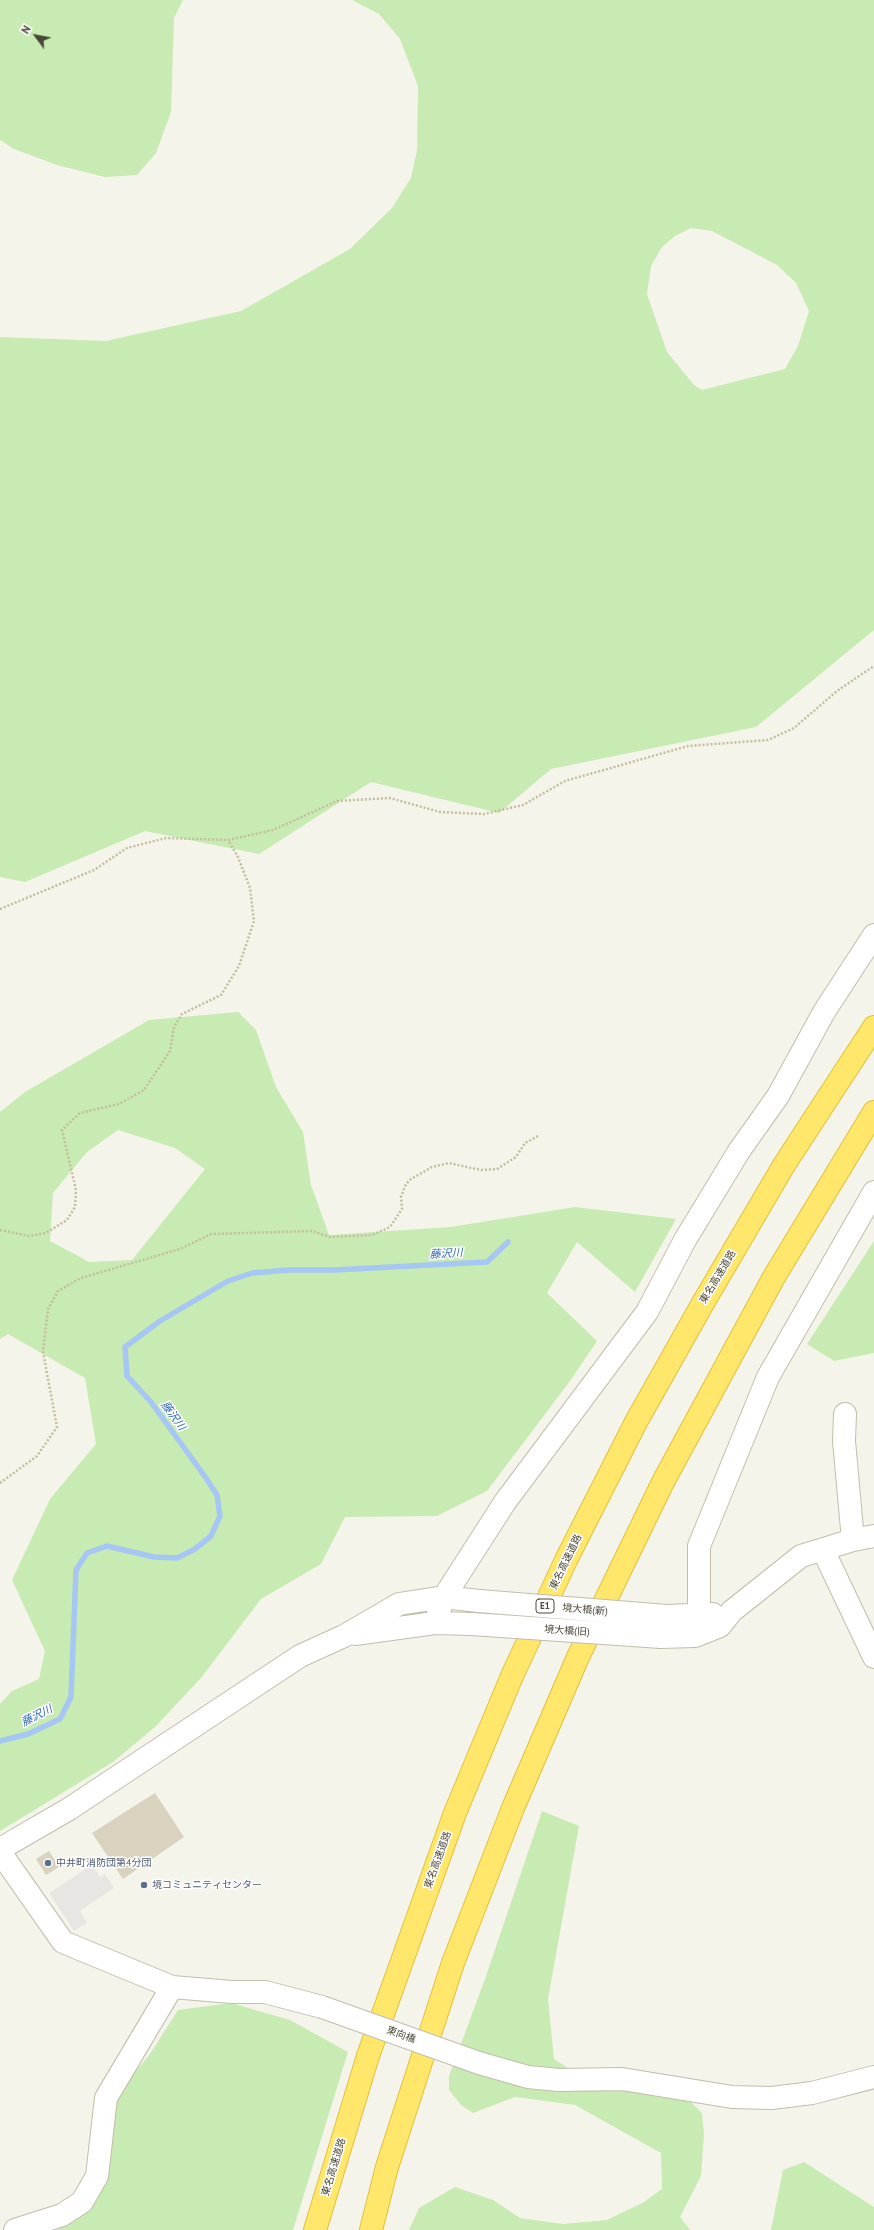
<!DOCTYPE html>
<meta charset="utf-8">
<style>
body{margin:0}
#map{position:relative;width:874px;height:2230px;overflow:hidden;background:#f5f4ea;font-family:"PT Sans",sans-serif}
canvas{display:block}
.north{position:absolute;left:16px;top:16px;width:40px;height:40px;-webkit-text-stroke:3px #fff;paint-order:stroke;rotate:302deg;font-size:11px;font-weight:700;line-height:16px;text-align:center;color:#4a4638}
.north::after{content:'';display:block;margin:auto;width:14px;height:18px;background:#4a4638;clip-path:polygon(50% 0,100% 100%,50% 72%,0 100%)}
</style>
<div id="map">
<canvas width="874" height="2230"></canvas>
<div class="north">N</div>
</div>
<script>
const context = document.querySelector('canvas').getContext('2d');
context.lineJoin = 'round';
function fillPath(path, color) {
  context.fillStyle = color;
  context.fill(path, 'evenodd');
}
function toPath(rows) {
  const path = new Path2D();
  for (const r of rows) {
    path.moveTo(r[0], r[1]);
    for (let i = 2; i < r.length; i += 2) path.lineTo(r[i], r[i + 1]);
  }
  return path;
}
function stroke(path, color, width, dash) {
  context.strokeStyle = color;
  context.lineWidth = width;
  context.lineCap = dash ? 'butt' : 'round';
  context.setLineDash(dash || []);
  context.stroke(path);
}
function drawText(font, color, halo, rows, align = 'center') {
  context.font = font + ' "PT Sans","Noto Sans JP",sans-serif';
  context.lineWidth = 3;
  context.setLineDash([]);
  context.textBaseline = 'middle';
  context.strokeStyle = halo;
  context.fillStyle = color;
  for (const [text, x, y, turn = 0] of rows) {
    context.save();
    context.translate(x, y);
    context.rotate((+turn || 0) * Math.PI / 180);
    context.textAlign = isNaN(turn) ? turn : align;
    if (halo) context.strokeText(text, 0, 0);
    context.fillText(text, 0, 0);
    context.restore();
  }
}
fillPath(toPath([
 [0,0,183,0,174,18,171,112,156,153,137,175,105,177,57,165,14,149,0,140],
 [352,0,874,0,874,630,756,727,551,769,499,813,371,782,259,854,145,831,25,882,0,877,0,337,106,341,241,311,350,249,392,208,411,178,417,150,418,86,400,39,379,14],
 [691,228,712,231,777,265,796,283,809,311,798,346,785,369,702,390,694,385,667,352,647,294,651,266,662,247,675,236],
 [238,1012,256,1030,276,1087,303,1132,311,1185,329,1235,451,1227,575,1207,676,1219,635,1292,577,1242,547,1293,597,1341,570,1381,487,1491,437,1516,345,1517,321,1564,261,1599,201,1678,155,1727,113,1762,0,1831,0,1704,12,1691,39,1679,45,1651,12,1580,50,1499,96,1444,85,1378,8,1334,0,1339,0,1112,25,1092,149,1020],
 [118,1130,175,1148,205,1169,132,1260,89,1262,50,1241,53,1193,87,1152],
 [874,1241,874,1353,834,1361,807,1344],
 [542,1811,579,1826,548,1999,554,2059,572,2071,689,2100,702,2113,704,2134,701,2176,680,2217,690,2230,409,2230,419,2208,455,2187,493,2200,520,2218,563,2224,607,2220,644,2202,662,2189,661,2153,575,2105,515,2097,473,2113,461,2105,449,2090,449,2076,485,1979],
 [231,2003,290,2020,348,2052,293,2230,57,2230,80,2214,111,2101,150,2054,178,2010],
 [804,2162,874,2207,874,2230,771,2230,783,2170]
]), '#c8eab3');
fillPath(toPath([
 [92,1865,100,1877,105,1874,114,1888,80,1911,87,1923,74,1931,49,1893]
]), '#e7e6e2');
stroke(toPath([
 [0,1741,28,1734,60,1719,71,1697,76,1570,87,1553,107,1546,154,1557,177,1558,195,1549,211,1536,220,1516,217,1495,206,1478,151,1402,127,1376,125,1347,160,1321,228,1281,252,1273,289,1270,334,1270,487,1262,508,1242]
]), '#a6c6f3', 5.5);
fillPath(toPath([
 [155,1793,184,1837,123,1879,92,1833],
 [49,1851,59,1867,46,1875,36,1859]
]), '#d8d2bf');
const minor = toPath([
 [845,1414,844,1441,853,1540],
 [823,1550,874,1657],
 [699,1615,699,1546,768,1377,874,1192],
 [667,1616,713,1614],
 [435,1623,444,1597,505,1502,647,1312,685,1240,739,1151,778,1096,824,1012,874,935],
 [355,1634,435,1623,472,1624],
 [661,1637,695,1636,720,1626,732,1611,801,1556,853,1540,874,1536],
 [0,1849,69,1809,300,1656,344,1636,399,1604,444,1597,479,1601],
 [0,1852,63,1942,172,1987,232,1992,265,1992,322,2007],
 [479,2063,528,2077,559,2080,622,2079,732,2097,772,2098,812,2093,874,2077],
 [15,2230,62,2215,82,2202,97,2176,106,2098,172,1987]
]);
const highway = toPath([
 [315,2230,368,2056,455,1813,512,1676,567,1558,636,1422,703,1303,784,1165,874,1027],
 [371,2230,387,2167,453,1963,513,1808,578,1657,663,1482,774,1277,874,1112]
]);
stroke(minor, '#c1beac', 24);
stroke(highway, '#e2c038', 24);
stroke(toPath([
 [0,909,94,870,127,848,166,838,228,840,273,830,337,801,390,798,440,812,484,814,523,805,565,781,688,746,768,740,794,728,837,691,874,666],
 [0,1230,29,1236,46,1233,67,1220,75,1207,76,1190,62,1130,80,1113,119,1104,144,1090,170,1051,174,1027,182,1014,221,995,239,966,254,921,250,888,238,857,228,840],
 [0,1483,37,1456,57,1427,43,1352,48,1309,58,1291,81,1278,180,1249,211,1234,312,1231,330,1237,372,1235,390,1227,402,1209,401,1197,406,1184,411,1179,432,1167,449,1163,481,1170,497,1169,516,1157,525,1143,538,1136]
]), '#c4bd9d', 2.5, [2, 2]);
stroke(minor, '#fff', 22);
stroke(highway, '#ffe76c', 22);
const minorBridge = toPath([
 [479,1601,667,1616],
 [472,1624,661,1637],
 [322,2007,479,2063]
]);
stroke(minorBridge, '#c1beac', 24, []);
stroke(minorBridge, '#fff', 22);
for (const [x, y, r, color] of [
 [48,1863,4,"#5c6f8a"],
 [144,1885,4,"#5c6f8a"]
]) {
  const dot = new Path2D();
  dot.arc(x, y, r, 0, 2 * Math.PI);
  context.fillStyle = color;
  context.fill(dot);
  stroke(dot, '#fff', 1.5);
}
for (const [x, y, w] of [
 [545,1606,18]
]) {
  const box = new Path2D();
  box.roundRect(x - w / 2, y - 7, w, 14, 3);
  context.fillStyle = '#fff';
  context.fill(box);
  stroke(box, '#4a4638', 1);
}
drawText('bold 9px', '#4a4638', null, [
 ["E1",545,1606]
]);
drawText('10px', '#4a4638', '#fff', [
 ["東名高速道路",718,1277,-59],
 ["東名高速道路",566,1562,-64],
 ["境大橋(新)",585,1610,5],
 ["境大橋(旧)",567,1631,4],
 ["東名高速道路",438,1860,-70],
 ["東向橋",401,2035,20],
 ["東名高速道路",334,2167,-73]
]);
drawText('10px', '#4e5e75', '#fff', [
 ["中井町消防団第4分団",56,1863],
 ["境コミュニティセンター",152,1885]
], 'left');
drawText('italic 11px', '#2d66ba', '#fff', [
 ["藤沢川",446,1254,-3],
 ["藤沢川",173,1416,54],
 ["藤沢川",37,1716,-27]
]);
</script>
